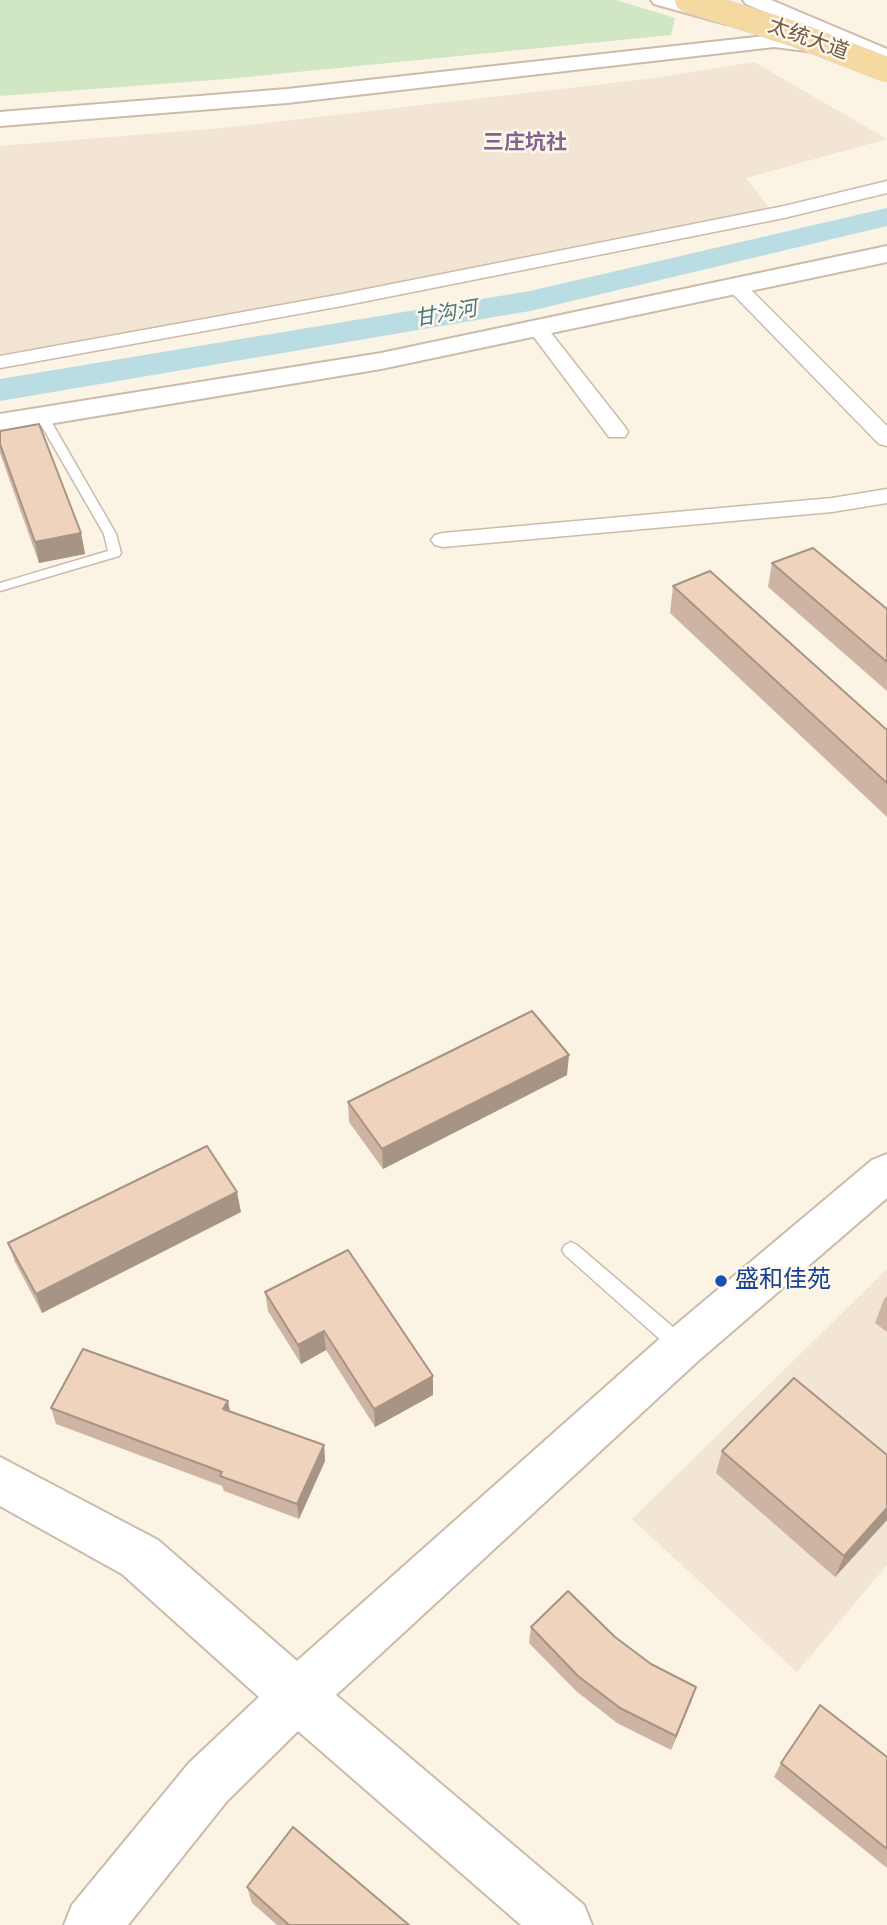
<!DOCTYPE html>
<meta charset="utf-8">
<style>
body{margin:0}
canvas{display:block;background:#fbf3e4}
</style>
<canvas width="887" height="1925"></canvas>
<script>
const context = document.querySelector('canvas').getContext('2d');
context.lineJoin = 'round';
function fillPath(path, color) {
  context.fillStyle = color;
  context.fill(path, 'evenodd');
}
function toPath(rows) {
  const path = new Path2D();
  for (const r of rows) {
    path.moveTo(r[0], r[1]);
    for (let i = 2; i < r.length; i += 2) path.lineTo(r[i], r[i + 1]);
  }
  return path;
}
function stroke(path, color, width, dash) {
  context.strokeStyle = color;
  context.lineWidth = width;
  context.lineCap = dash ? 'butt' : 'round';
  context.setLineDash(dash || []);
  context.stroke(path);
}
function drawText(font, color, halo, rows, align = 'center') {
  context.font = font + ' Roboto,"Noto Sans SC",sans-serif';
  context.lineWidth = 5;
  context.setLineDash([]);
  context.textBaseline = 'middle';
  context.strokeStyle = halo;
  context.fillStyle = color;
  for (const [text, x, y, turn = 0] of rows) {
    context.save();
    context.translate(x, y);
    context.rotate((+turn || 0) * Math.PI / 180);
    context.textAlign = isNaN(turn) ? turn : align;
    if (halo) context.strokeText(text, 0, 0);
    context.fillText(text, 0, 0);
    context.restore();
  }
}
fillPath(toPath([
 [754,62,887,139,746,178,770,209,637,241,0,362,0,146,222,128,648,79],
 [887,1269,887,1565,797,1672,632,1519]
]), '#f2e5d3');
fillPath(toPath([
 [0,0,616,0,675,18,671,35,227,79,0,96]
]), '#d1e7c3');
fillPath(toPath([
 [887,208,887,226,530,311,0,401,0,379,530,291,887,208]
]), '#badce3');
const service = toPath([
 [42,413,48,416,116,534,121,553,119,556,0,591,0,583,108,551,104,534,36,416,42,413],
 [571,1242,577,1245,687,1339,689,1345,687,1351,680,1353,673,1351,565,1255,562,1250,565,1245,571,1242]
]);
const minor = toPath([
 [887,181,887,193,784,218,342,306,0,368,0,356,342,294,784,206,887,181],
 [736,280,743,282,887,426,887,446,879,444,729,290,726,286,729,282,736,280],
 [537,322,544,324,625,427,628,432,625,437,609,437,527,328,530,324,537,322],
 [887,489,887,503,832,512,443,547,435,545,431,540,435,535,443,533,832,498,887,489]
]);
const tertiary = toPath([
 [774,35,832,42,840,43,843,48,840,53,832,54,774,47,287,103,0,126,0,112,287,89,774,35],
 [887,246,887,262,381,369,0,432,0,414,381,353,887,246],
 [887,1154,887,1198,698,1361,336,1695,584,1905,592,1925,521,1925,298,1731,227,1801,128,1925,64,1925,72,1905,189,1763,259,1697,122,1574,0,1506,0,1457,158,1540,297,1661,666,1333,872,1160,887,1154]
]);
const secondary = toPath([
 [651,0,684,0,733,14,736,18,733,22,726,24,654,4,651,0],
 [743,0,771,0,887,49,887,63,746,4,743,0]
]);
stroke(service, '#ccbbab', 3);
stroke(minor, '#ccbbab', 3);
stroke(tertiary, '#ccbbab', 4);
stroke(secondary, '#d0bdac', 4);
fillPath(service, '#fff');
fillPath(minor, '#fff');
fillPath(tertiary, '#fff');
fillPath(secondary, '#fff');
const primaryBridge = toPath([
 [687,0,797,35,887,70]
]);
stroke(primaryBridge, '#dad4d0', 25, []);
stroke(primaryBridge, '#f6d9a0', 24);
fillPath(toPath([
 [0,431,81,533,85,554,39,563,0,453],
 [772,563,887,609,887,691,768,587],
 [673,586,887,730,887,817,670,613],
 [567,1075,383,1169,349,1122,348,1102],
 [241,1212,42,1313,15,1262,8,1243],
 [265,1292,433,1395,375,1427,326,1350,301,1364,268,1311],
 [887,1296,887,1332,875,1323,884,1299],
 [51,1408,230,1412,324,1445,325,1461,299,1519,224,1491,222,1486,56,1424],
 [722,1451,887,1455,887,1520,835,1577,716,1473],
 [531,1627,615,1637,651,1664,696,1687,691,1702,671,1750,617,1723,576,1691,529,1643],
 [887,1757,887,1868,774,1777,781,1763],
 [247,1887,409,1925,277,1925,252,1903]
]), '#ceb5a3');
fillPath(toPath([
 [81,533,85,554,39,563,35,542],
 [569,1055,567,1075,383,1169,382,1149],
 [237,1192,241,1212,42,1313,36,1294],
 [324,1331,326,1350,301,1364,298,1345],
 [433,1376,433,1395,375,1427,374,1409],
 [228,1401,231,1417,223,1409],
 [324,1445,325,1461,299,1519,297,1504],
 [887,1508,887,1520,835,1577,844,1556],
 [696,1687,691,1702,671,1750,676,1736]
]), '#a79484');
const building = toPath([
 [39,424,81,533,35,542,0,444,0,431,39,424],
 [813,548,887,609,887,662,772,563,813,548],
 [710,571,887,730,887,783,673,586,710,571],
 [532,1011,569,1055,382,1149,348,1102,532,1011],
 [207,1146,237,1192,36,1294,8,1243,207,1146],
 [348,1250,433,1376,374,1409,324,1331,298,1345,265,1292,348,1250],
 [83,1349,228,1401,223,1409,324,1445,297,1504,220,1476,222,1472,51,1408,83,1349],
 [794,1378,887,1455,887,1508,844,1556,722,1451,794,1378],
 [568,1591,615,1637,651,1664,696,1687,676,1736,620,1708,578,1676,531,1627,568,1591],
 [820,1705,887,1757,887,1849,781,1763,820,1705],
 [293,1827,409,1925,289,1925,247,1887,293,1827]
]);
fillPath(building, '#efd3bd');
stroke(building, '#a79484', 2);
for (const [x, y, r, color] of [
 [721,1281,7,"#1a4fb4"]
]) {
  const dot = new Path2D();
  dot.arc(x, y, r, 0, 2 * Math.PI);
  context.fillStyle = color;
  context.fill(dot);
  stroke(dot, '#fef7ea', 2.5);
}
drawText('21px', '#725a4b', '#fef7ea', [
 ["太统大道",808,40,20]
]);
drawText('bold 21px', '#81638e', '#fef7ea', [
 ["三庄坑社",525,144]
]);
drawText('italic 21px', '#477884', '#fef7ea', [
 ["甘沟河",446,315,-10]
]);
drawText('24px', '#164399', '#fef7ea', [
 ["盛和佳苑",735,1281]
], 'left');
</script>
